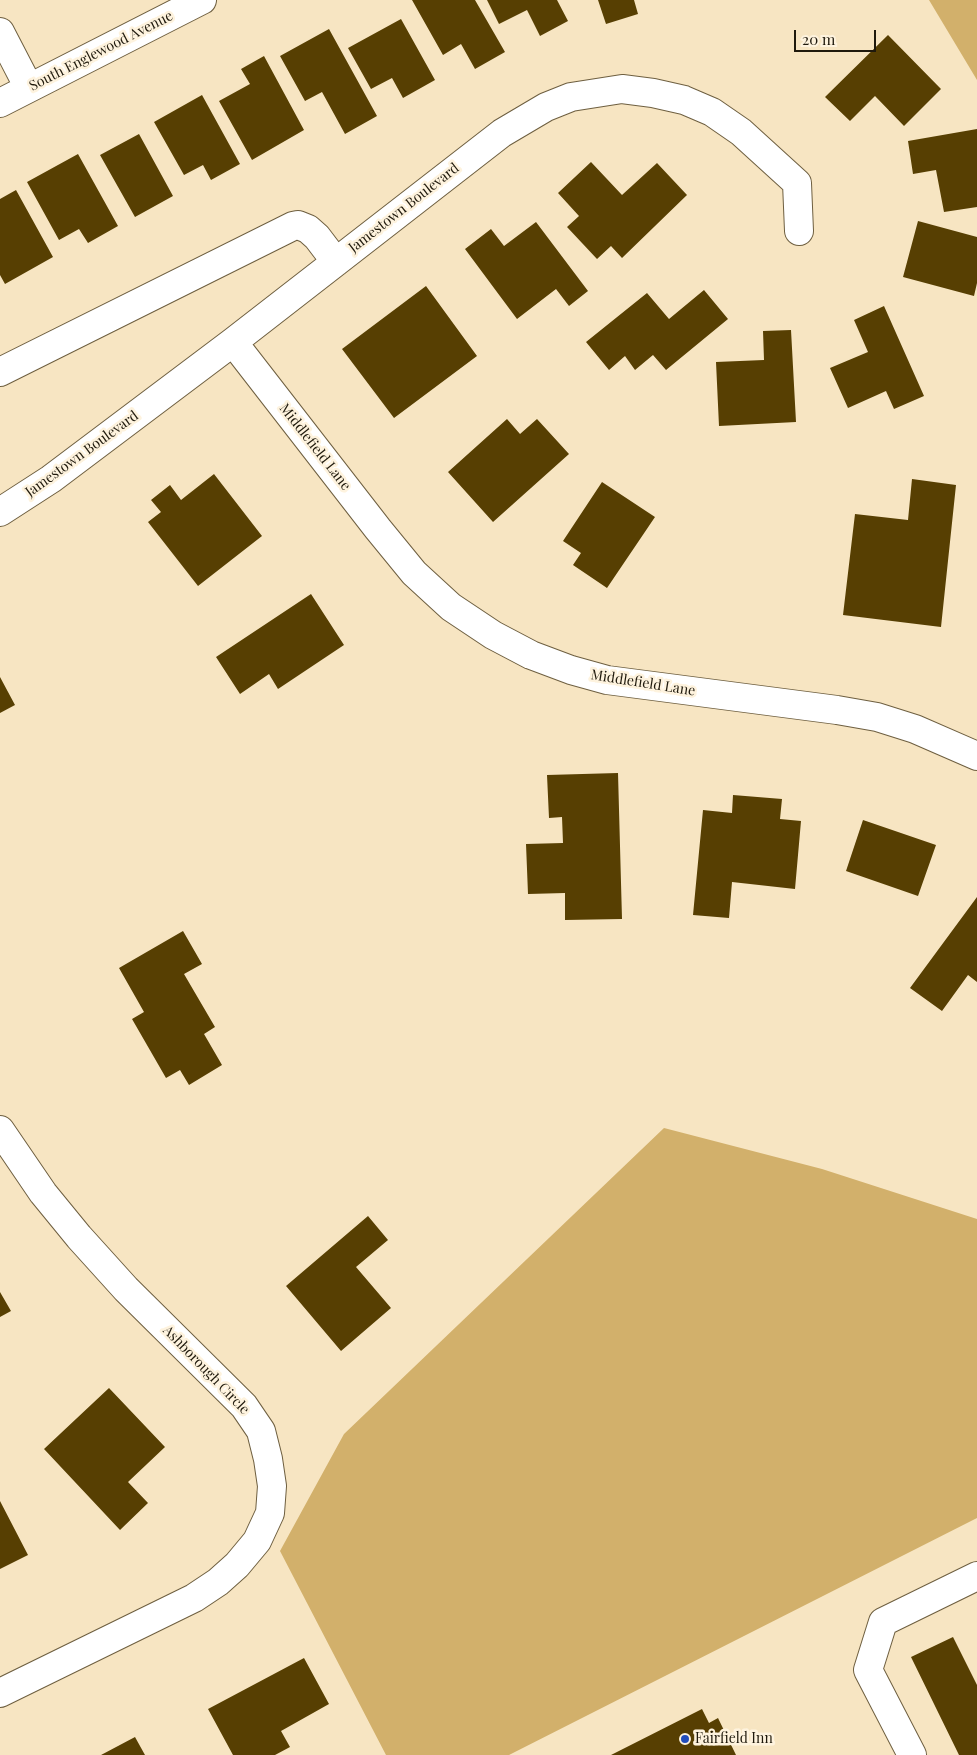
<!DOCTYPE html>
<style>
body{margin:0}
#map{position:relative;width:977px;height:1755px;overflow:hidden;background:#f7e5c2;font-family:"Playfair Display",serif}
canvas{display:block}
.scale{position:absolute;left:794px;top:30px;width:82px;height:22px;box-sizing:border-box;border:2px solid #1f190c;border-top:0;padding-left:6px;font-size:15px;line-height:18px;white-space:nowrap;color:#1f190c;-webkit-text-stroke:4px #fef3de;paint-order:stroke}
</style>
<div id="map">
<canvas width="977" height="1755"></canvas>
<div class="scale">20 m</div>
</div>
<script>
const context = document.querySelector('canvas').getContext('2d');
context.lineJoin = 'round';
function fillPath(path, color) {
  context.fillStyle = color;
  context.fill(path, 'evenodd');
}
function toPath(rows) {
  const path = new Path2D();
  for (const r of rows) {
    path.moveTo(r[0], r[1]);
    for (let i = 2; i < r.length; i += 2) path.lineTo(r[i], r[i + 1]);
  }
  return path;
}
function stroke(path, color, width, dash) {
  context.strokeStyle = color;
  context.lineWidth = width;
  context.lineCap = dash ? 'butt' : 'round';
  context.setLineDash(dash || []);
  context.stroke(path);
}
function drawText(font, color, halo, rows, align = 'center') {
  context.font = font + ' "Playfair Display",serif';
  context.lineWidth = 5;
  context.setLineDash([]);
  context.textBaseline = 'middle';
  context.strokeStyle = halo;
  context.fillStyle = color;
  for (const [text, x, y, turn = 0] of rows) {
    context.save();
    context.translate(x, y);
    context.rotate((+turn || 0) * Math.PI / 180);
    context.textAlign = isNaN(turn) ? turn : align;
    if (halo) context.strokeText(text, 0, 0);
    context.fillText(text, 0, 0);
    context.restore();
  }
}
fillPath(toPath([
 [929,0,977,0,977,80],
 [664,1128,822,1169,977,1219,977,1518,509,1755,386,1755,280,1551,344,1434]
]), '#d2b06b');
fillPath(toPath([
 [412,0,475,0,505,52,475,69,461,44,443,55],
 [487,0,557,0,568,21,540,36,527,10,499,24],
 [598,0,634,0,638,14,606,24],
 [401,19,435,80,403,98,392,78,371,89,348,48],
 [329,29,377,116,345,134,322,92,305,101,280,56],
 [888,35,941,89,904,126,875,96,850,121,825,97],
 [264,56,304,130,252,160,219,101,250,84,241,69],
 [202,95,240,164,211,180,203,165,184,175,154,122],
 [977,129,977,207,944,212,936,170,913,174,908,141],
 [139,134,173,196,135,217,100,155],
 [78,154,118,226,88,243,79,229,59,240,27,182],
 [591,162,622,195,657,163,687,195,622,258,611,246,597,259,567,227,579,216,558,193],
 [16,190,53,257,5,284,0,275,0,199],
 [918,221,977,237,977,283,974,296,903,277],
 [536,222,588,291,569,306,556,289,517,319,465,249,491,229,504,246],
 [426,286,477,356,394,418,342,349],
 [704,290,728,319,666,370,653,355,635,370,625,356,609,370,586,342,647,293,669,319],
 [884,306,924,396,894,409,886,391,848,408,830,368,868,352,854,320],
 [791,330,796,422,719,426,716,362,764,360,763,331],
 [507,419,520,434,537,419,569,454,493,522,448,472],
 [214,474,262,536,198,586,148,522,161,512,151,500,170,485,181,500],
 [912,479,956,485,941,627,843,615,855,514,908,520],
 [602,482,655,517,607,588,573,565,581,553,563,541],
 [311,594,344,645,278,689,269,674,240,694,216,657],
 [0,677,15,705,0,713],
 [618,773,622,919,565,920,565,893,528,894,526,844,563,843,562,817,549,818,547,775],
 [733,795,782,799,780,819,801,821,795,889,732,882,729,918,693,915,703,810,732,813],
 [863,820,936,845,918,896,846,871],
 [977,897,977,982,968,975,942,1011,910,988],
 [183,931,202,964,184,974,215,1027,204,1034,222,1065,189,1085,180,1070,166,1078,132,1019,144,1012,119,968],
 [368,1216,388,1240,356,1267,391,1308,341,1351,286,1286],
 [0,1292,11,1311,0,1317],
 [109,1388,165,1447,128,1482,148,1503,120,1530,44,1449],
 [0,1501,28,1555,0,1569],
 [953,1637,977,1685,977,1755,959,1755,911,1657],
 [304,1658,329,1704,281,1731,290,1747,275,1755,233,1755,208,1709],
 [702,1709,709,1723,718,1718,736,1755,611,1755],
 [135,1737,145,1755,101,1755]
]), '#573f02');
const minor = toPath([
 [0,32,29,88],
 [0,103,202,0],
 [233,342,378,529,414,573,451,607,493,635,531,655,571,670,607,680,837,710,877,717,915,729,977,756],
 [0,372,293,226,298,225,308,229,317,237,336,262],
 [0,512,51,479,233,342,502,133,546,107,571,97,622,89,653,93,684,100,712,112,741,132,797,183,799,231],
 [0,1130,43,1193,79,1237,126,1289,244,1406,261,1431,268,1459,272,1486,270,1513,257,1541,237,1565,218,1582,194,1598,0,1693],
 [912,1755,868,1670,883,1622,977,1576]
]);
stroke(minor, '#6e5f40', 30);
stroke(minor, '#fff', 28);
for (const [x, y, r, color] of [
 [685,1739,5,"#224dbb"]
]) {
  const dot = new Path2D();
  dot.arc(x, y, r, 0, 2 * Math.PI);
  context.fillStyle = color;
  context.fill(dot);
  stroke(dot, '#fef3de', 2);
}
drawText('14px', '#1f190c', '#fef3de', [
 ["South Englewood Avenue",101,51,-27],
 ["Jamestown Boulevard",404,208,-38],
 ["Middlefield Lane",315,447,52],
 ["Jamestown Boulevard",82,454,-36],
 ["Middlefield Lane",643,683,9],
 ["Ashborough Circle",206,1370,46]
]);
drawText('14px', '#1f190c', '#fef3de', [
 ["Fairfield Inn",695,1739]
], 'left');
</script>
